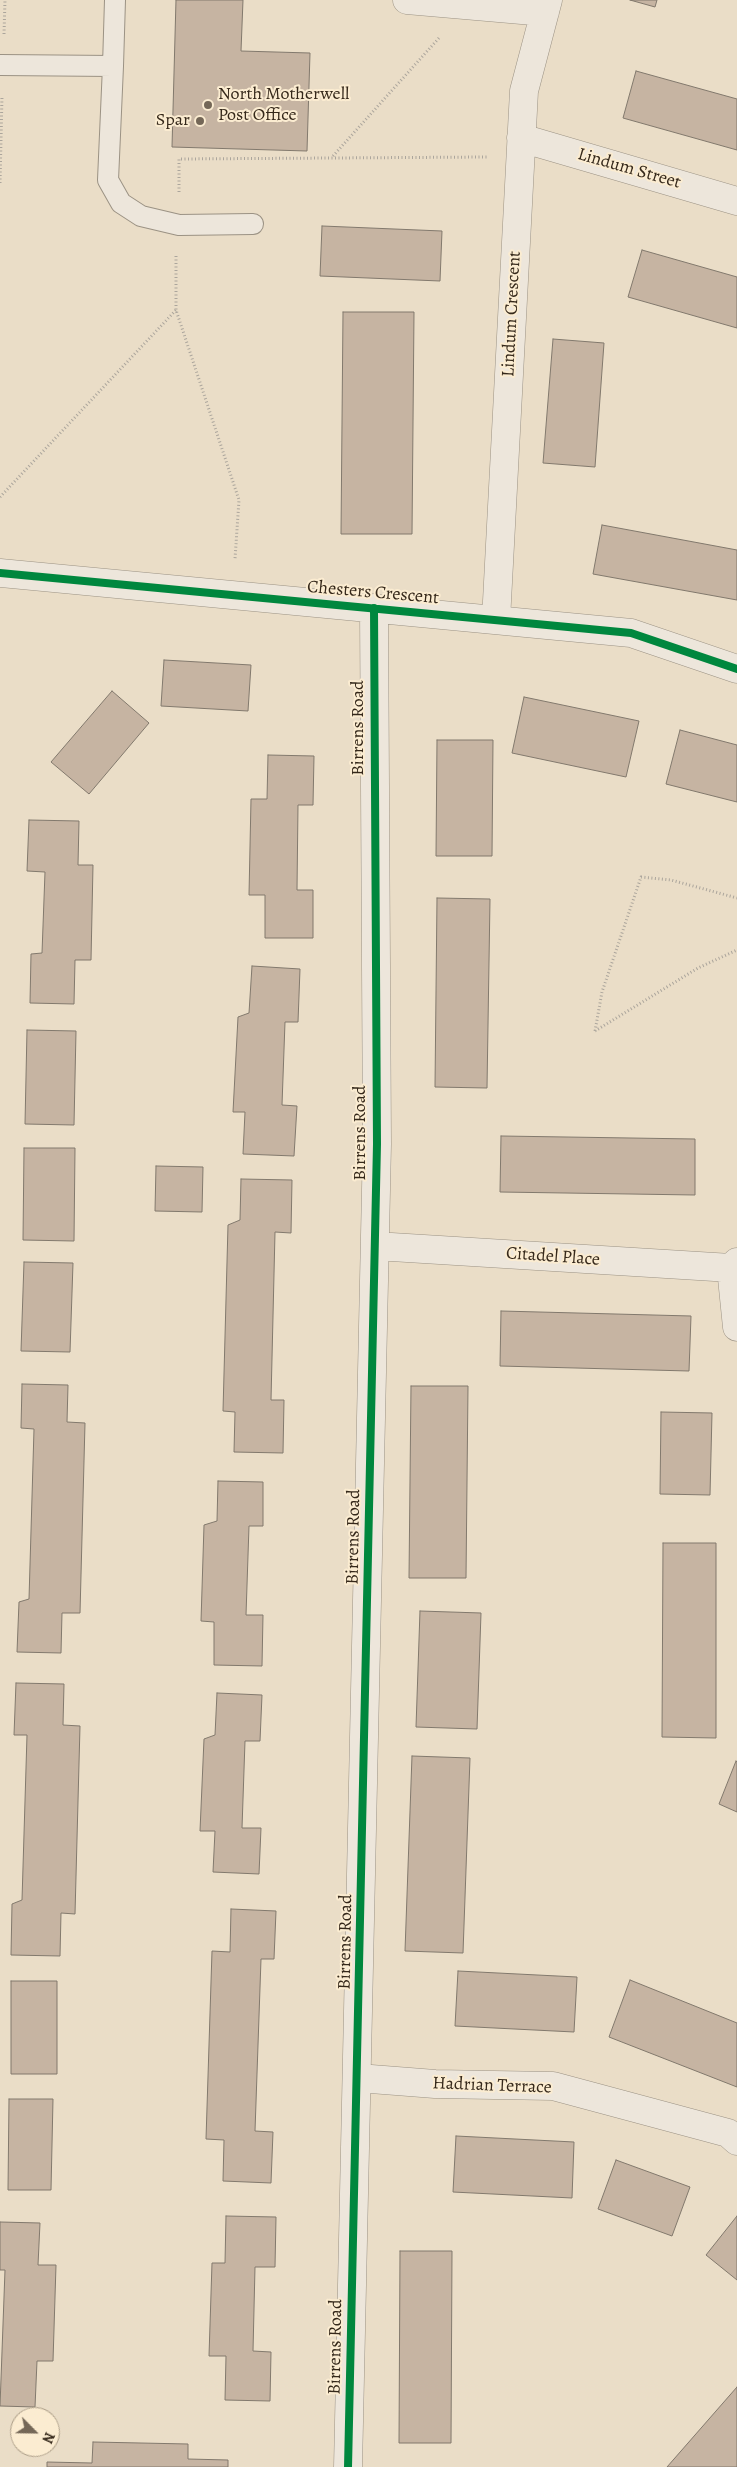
<!DOCTYPE html>
<style>
body{margin:0}
#map{position:relative;width:737px;height:2467px;overflow:hidden;background:#eaddc7;font-family:Alegreya,serif}
canvas{display:block}
.north{position:absolute;left:10px;top:2407px;width:50px;height:50px;box-sizing:border-box;background:#fbecd1;border:1px solid #ac9e88;border-radius:50%;rotate:113deg;font-size:14px;font-weight:700;line-height:20px;text-align:center;color:#35281a}
.north::after{content:'';display:block;margin:auto;width:18px;height:22px;background:#746757;clip-path:polygon(50% 0,100% 100%,50% 72%,0 100%)}
</style>
<div id="map">
<canvas width="737" height="2467"></canvas>
<div class="north">N</div>
</div>
<script>
const context = document.querySelector('canvas').getContext('2d');
context.lineJoin = 'round';
function fillPath(path, color) {
  context.fillStyle = color;
  context.fill(path, 'evenodd');
}
function toPath(rows) {
  const path = new Path2D();
  for (const r of rows) {
    path.moveTo(r[0], r[1]);
    for (let i = 2; i < r.length; i += 2) path.lineTo(r[i], r[i + 1]);
  }
  return path;
}
function stroke(path, color, width, dash) {
  context.strokeStyle = color;
  context.lineWidth = width;
  context.lineCap = dash ? 'butt' : 'round';
  context.setLineDash(dash || []);
  context.stroke(path);
}
function drawText(font, color, halo, rows, align = 'center') {
  context.font = font + ' Alegreya,serif';
  context.lineWidth = 4;
  context.setLineDash([]);
  context.textBaseline = 'middle';
  context.strokeStyle = halo;
  context.fillStyle = color;
  for (const [text, x, y, turn = 0] of rows) {
    context.save();
    context.translate(x, y);
    context.rotate((+turn || 0) * Math.PI / 180);
    context.textAlign = isNaN(turn) ? turn : align;
    if (halo) context.strokeText(text, 0, 0);
    context.fillText(text, 0, 0);
    context.restore();
  }
}
const building = toPath([
 [176,0,243,0,241,51,310,53,307,151,172,147,176,0],
 [630,0,657,0,655,7,630,0],
 [636,71,737,99,737,150,623,118,636,71],
 [322,226,442,231,440,281,320,276,322,226],
 [642,250,737,277,737,328,628,297,642,250],
 [343,312,414,312,412,534,341,534,343,312],
 [553,339,604,343,595,467,543,463,553,339],
 [602,525,737,550,737,600,593,574,602,525],
 [164,660,251,665,248,711,161,706,164,660],
 [112,691,149,723,89,794,51,762,112,691],
 [524,697,639,721,626,777,512,753,524,697],
 [680,730,737,745,737,802,666,784,680,730],
 [437,740,493,740,492,856,436,856,437,740],
 [268,755,314,756,313,805,298,805,297,890,313,890,313,938,265,938,265,895,249,895,251,799,267,799,268,755],
 [29,820,79,821,78,865,93,865,91,960,75,960,74,1004,30,1003,31,954,42,953,45,872,27,871,29,820],
 [437,898,490,899,487,1088,435,1087,437,898],
 [252,966,300,969,298,1022,285,1022,282,1105,297,1106,294,1156,243,1154,245,1112,233,1112,238,1017,249,1013,252,966],
 [27,1030,76,1031,74,1125,25,1124,27,1030],
 [501,1136,695,1139,695,1195,500,1192,501,1136],
 [24,1148,75,1148,74,1241,23,1240,24,1148],
 [156,1166,203,1167,202,1212,155,1211,156,1166],
 [241,1179,292,1180,291,1233,275,1232,271,1400,284,1400,283,1453,234,1452,235,1412,223,1411,228,1225,240,1220,241,1179],
 [24,1262,73,1263,70,1352,21,1351,24,1262],
 [501,1311,691,1316,689,1371,500,1366,501,1311],
 [22,1384,68,1385,67,1422,85,1423,80,1613,62,1613,61,1653,17,1652,19,1602,29,1599,34,1429,21,1428,22,1384],
 [411,1386,468,1386,466,1578,409,1578,411,1386],
 [661,1412,712,1413,710,1495,660,1494,661,1412],
 [218,1481,263,1482,263,1526,249,1526,246,1615,263,1615,262,1666,214,1665,214,1622,201,1621,204,1525,217,1521,218,1481],
 [663,1543,716,1543,716,1738,662,1737,663,1543],
 [420,1611,481,1613,477,1729,416,1727,420,1611],
 [16,1683,64,1684,63,1725,80,1726,75,1914,61,1913,60,1956,11,1955,12,1904,22,1900,27,1735,14,1735,16,1683],
 [217,1693,262,1695,260,1741,245,1741,242,1828,261,1828,259,1874,213,1872,215,1831,200,1831,204,1739,215,1735,217,1693],
 [412,1756,470,1758,463,1953,405,1951,412,1756],
 [736,1761,737,1762,737,1812,719,1804,736,1761],
 [231,1909,276,1911,274,1959,261,1959,255,2131,273,2132,271,2183,223,2181,224,2140,206,2139,212,1951,230,1952,231,1909],
 [458,1971,577,1977,574,2032,455,2026,458,1971],
 [630,1980,737,2023,737,2087,609,2037,630,1980],
 [11,1981,57,1981,57,2074,11,2074,11,1981],
 [9,2099,53,2099,51,2190,8,2190,9,2099],
 [456,2136,574,2142,572,2198,453,2192,456,2136],
 [616,2160,690,2187,672,2236,598,2209,616,2160],
 [226,2216,276,2217,275,2267,255,2267,253,2351,271,2352,270,2401,225,2400,226,2356,209,2356,212,2263,225,2263,226,2216],
 [737,2216,737,2280,706,2255,737,2216],
 [0,2222,40,2223,38,2265,56,2265,53,2361,37,2361,35,2407,0,2406,5,2270,0,2270,0,2222],
 [400,2251,452,2251,451,2443,399,2443,400,2251],
 [737,2387,737,2467,667,2467,737,2387],
 [93,2442,188,2444,188,2459,228,2460,228,2467,47,2467,47,2462,92,2463,93,2442]
]);
fillPath(building, '#c6b4a2');
stroke(building, '#82796d', 1);
const service = toPath([
 [0,65,113,66,115,0],
 [113,66,108,180,121,203,141,216,179,225,253,224]
]);
const minor = toPath([
 [407,0,545,12],
 [521,138,737,201],
 [0,573,631,633,737,669],
 [496,620,524,91,548,0],
 [375,1246,731,1268,737,1262],
 [731,1268,737,1327],
 [358,2078,435,2084,553,2086,728,2133,737,2141],
 [348,2467,377,1144,374,608]
]);
stroke(service, '#9b9284', 22);
stroke(minor, '#9b9284', 29);
stroke(toPath([
 [4,34,5,0],
 [333,156,439,38],
 [0,183,2,96],
 [179,192,179,159,487,157],
 [176,256,176,310,239,500,235,559],
 [0,497,176,310],
 [595,1031,602,992,641,877,671,880,737,898],
 [595,1031,698,968,737,950]
]), '#aba59c', 3, [1, 2.5]);
stroke(service, '#ede6db', 20);
stroke(minor, '#ede6db', 28);
stroke(toPath([
 [0,573,631,633,737,669],
 [348,2467,377,1144,374,608]
]), '#00873e', 8);
for (const [x, y, r, color] of [
 [208,105,5,"#746757"],
 [200,121,5,"#746757"]
]) {
  const dot = new Path2D();
  dot.arc(x, y, r, 0, 2 * Math.PI);
  context.fillStyle = color;
  context.fill(dot);
  stroke(dot, '#fbecd1', 2);
}
drawText('18px', '#35281a', '#fbecd1', [
 ["North Motherwell",218,95],
 ["Post Office",218,116],
 ["Spar",190,121,"right"]
], 'left');
drawText('18px', '#35281a', '#fbecd1', [
 ["Lindum Street",629,169,16],
 ["Lindum Crescent",512,314,-87],
 ["Chesters Crescent",373,593,5],
 ["Birrens Road",359,728,-90],
 ["Birrens Road",361,1133,-90],
 ["Citadel Place",553,1257,4],
 ["Birrens Road",354,1537,-89],
 ["Birrens Road",346,1942,-89],
 ["Hadrian Terrace",492,2086,2],
 ["Birrens Road",336,2347,-89]
]);
</script>
